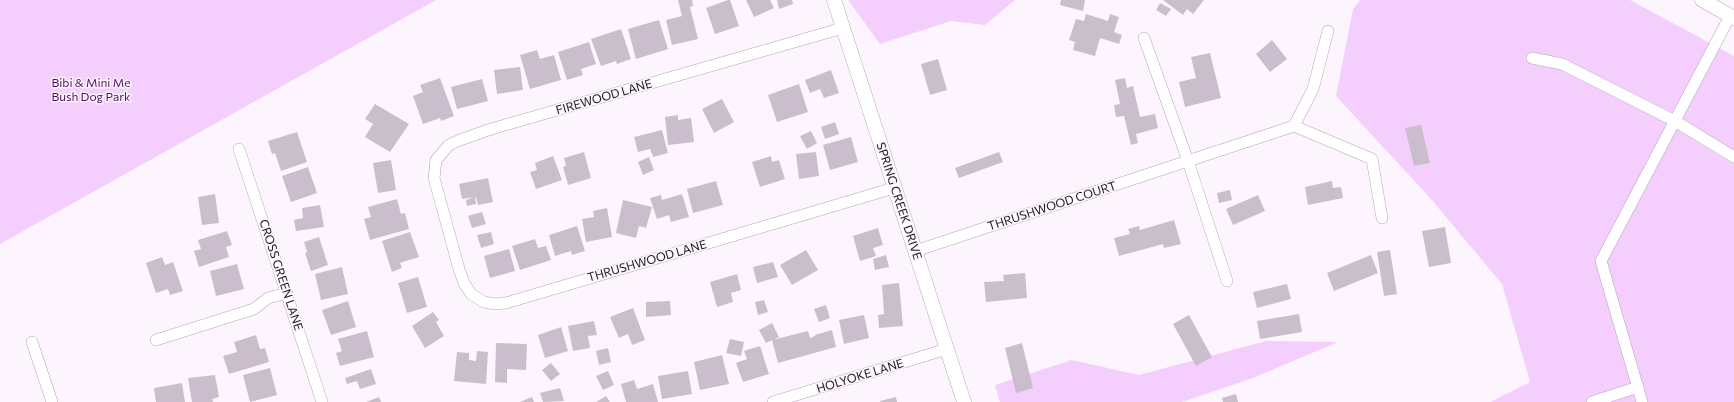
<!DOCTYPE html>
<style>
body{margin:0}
canvas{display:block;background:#fdf5fe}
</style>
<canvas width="1734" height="402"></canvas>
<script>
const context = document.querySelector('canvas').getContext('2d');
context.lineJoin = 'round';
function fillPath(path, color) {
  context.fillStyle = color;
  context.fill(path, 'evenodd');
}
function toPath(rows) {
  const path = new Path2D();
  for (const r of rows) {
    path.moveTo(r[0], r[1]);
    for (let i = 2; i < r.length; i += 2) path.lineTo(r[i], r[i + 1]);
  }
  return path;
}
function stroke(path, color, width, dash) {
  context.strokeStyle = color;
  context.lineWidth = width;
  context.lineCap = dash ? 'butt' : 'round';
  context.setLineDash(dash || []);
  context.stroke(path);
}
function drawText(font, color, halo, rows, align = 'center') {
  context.font = font + ' Commissioner,sans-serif';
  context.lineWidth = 3;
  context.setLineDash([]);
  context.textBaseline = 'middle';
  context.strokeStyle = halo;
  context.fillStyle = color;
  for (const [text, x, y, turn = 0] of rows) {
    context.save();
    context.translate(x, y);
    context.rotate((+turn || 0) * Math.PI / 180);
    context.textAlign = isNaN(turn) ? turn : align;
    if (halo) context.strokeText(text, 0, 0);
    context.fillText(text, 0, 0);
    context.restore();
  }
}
fillPath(toPath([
 [0,0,436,0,0,244],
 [848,0,1015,0,985,25,951,21,880,44],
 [1360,0,1630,0,1734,56,1734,402,1490,402,1530,382,1502,284,1431,199,1336,96,1353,9],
 [1266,341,1338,342,1253,378,1182,402,1000,402,995,385,1072,360,1139,375]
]), '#f4cefd');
fillPath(toPath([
 [678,0,692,0,693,6,690,7,698,39,672,45,666,20,682,16],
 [728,0,730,0,739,26,715,34,706,8],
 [746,0,770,0,774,8,754,17],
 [777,0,792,0,793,4,779,9],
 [1061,0,1085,0,1083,11,1060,5],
 [1163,0,1204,0,1193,14,1187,9,1183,15],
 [1160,3,1171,9,1166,16,1156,10],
 [1086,14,1108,21,1110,14,1119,17,1114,32,1122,35,1119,44,1100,38,1095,56,1073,50,1075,42,1069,40,1076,19,1084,21],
 [659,20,668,49,636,59,628,29],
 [621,29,631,59,617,64,616,61,601,66,591,39],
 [1272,40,1287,59,1270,72,1256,54],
 [589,42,596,64,581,69,583,75,567,80,558,52],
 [537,50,540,59,554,55,561,80,530,89,520,55],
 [1210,53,1221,98,1185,107,1179,82,1196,78,1191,57],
 [938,59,947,90,930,95,921,64],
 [520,67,523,90,497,94,494,70],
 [831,70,839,93,824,98,820,89,810,93,805,80],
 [440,78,454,116,441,121,440,118,423,124,413,96,423,92,420,85],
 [1125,78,1127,88,1133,86,1140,117,1155,114,1158,128,1136,134,1138,143,1131,145,1124,116,1116,117,1114,105,1120,104,1115,80],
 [482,79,488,101,457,109,451,87],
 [799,84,808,112,777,122,768,95],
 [722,99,734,122,714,133,702,109],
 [375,104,409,124,390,152,365,137,373,124,365,119],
 [678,115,678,120,691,118,694,142,668,145,665,117],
 [835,122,839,134,825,139,821,127],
 [1421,125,1430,163,1414,166,1405,128],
 [662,130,668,153,653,157,650,149,638,152,634,137],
 [811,131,817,143,807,149,800,136],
 [297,132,307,162,281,171,275,153,272,154,268,141],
 [851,137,858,162,830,170,823,145],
 [584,152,591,178,568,185,563,167,566,166,564,158],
 [816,152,819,176,799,179,796,154],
 [999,152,1003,162,959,178,955,168],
 [553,156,562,180,536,189,530,172,537,170,535,163],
 [771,156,772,162,779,160,785,179,760,187,752,162],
 [649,157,654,170,643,175,638,162],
 [391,160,396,190,378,193,373,163],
 [308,167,317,193,291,202,282,176],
 [488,178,493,202,478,205,476,197,462,199,459,184],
 [716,181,723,205,693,213,687,189],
 [1332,181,1333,188,1341,187,1343,198,1308,205,1305,187],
 [1230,190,1232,200,1219,203,1217,193],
 [215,194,219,223,202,225,198,197],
 [682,194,689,217,671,222,669,215,657,219,650,198,661,195,662,200],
 [1258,195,1265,211,1233,225,1226,209],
 [475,197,476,204,467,206,466,200],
 [397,199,401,214,405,213,409,229,370,240,364,219,371,217,368,207],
 [623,200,652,207,646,228,639,226,636,238,616,233],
 [320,205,324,227,296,231,294,220,303,218,302,208],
 [607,208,612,237,586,242,582,219,594,217,593,211],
 [482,212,486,224,472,228,468,216],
 [1174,220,1181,244,1164,248,1163,244,1119,256,1114,238,1130,234,1128,229,1139,226,1140,230],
 [577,226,585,251,572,255,571,251,555,256,549,235],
 [1445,227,1451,263,1429,267,1422,231],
 [878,228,883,245,873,248,876,256,860,261,853,236],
 [227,231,232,245,226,247,229,257,199,267,194,251,201,249,198,240],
 [410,232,419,257,400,263,402,268,392,272,382,241],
 [491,232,494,244,481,248,477,235],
 [319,237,328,265,311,271,305,253,307,252,304,242],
 [535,239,538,248,546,246,551,260,520,270,512,246],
 [509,249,515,271,490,278,484,256],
 [806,250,818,270,792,285,780,265],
 [1390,250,1397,294,1384,296,1377,252],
 [886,255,889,267,875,270,873,259],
 [1371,255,1378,273,1334,291,1327,273],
 [162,257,165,265,173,262,183,291,170,295,168,289,156,293,146,263],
 [773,262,778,277,757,283,753,267],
 [237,264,244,289,216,296,210,271],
 [342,267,348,294,321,300,315,274],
 [1025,273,1027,298,986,302,984,282,1004,281,1003,275],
 [737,274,741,290,731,293,733,302,717,307,710,282],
 [418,277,427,307,407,313,398,283],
 [899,283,903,326,879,328,878,315,884,314,882,285],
 [1287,284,1291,299,1257,308,1253,292],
 [764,300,768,312,758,315,755,302],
 [348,301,356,327,331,335,322,310],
 [670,301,671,315,646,317,646,302],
 [826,305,830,318,819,322,814,309],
 [633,308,645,340,632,345,628,334,619,338,610,317],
 [433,312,439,320,436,322,444,336,425,348,412,326],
 [1299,314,1302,332,1260,339,1257,321],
 [864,315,869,338,844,344,839,320],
 [1189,315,1212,357,1196,366,1173,324],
 [594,321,597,335,588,336,590,348,573,351,568,326],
 [772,323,779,337,766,343,759,330],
 [561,327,568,351,545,358,538,335],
 [832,330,836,347,778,363,772,340,808,331,810,338,815,336,815,335],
 [367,331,374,357,340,366,336,353,342,351,338,339],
 [256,335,260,349,265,348,269,362,229,374,223,356,237,352,234,342],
 [730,339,744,342,741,356,726,353],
 [496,343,527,344,526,370,507,369,507,383,495,382],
 [1022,343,1033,388,1016,393,1005,348],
 [760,346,769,374,743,382,736,363,747,359,744,351],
 [608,348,611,362,599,365,596,351],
 [477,351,488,352,486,384,454,381,457,352,469,353,469,360,476,361],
 [722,355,729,384,700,390,694,362],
 [551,363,560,374,551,381,542,370],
 [270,368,277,395,250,402,243,375],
 [371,369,376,384,360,389,357,381,347,384,345,378],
 [608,371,614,385,603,390,596,376],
 [688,371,692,394,662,399,658,376],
 [215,375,219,397,212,399,213,402,192,402,188,378],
 [634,380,637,389,653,384,658,402,626,402,621,384],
 [182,383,185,402,156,402,154,388],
 [560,388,564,401,543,402,540,393],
 [1236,394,1238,402,1223,402,1222,398],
 [606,396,610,402,596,402],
 [379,397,381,402,366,402],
 [532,397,534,402,520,402],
 [896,397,897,402,880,402,880,401]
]), '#cabecd');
const minor = toPath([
 [843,28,491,129,460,140,449,145,436,160,434,178,459,269,464,283,471,294,484,302,495,304,506,303,894,188],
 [1144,38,1188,161,1227,281],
 [1532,58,1562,64,1675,121,1734,157],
 [1294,126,1313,89,1328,31],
 [239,149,322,402],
 [915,251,1294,126,1372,159,1382,218],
 [156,340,254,309,268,298,287,293],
 [32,342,52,402],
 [773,402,947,349],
 [1592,402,1638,387],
 [1642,402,1601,261,1730,16]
]);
const tertiary = toPath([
 [834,0,964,402],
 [1702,0,1734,18]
]);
stroke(minor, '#b2a6b4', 12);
stroke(tertiary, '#b2a6b4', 15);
stroke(minor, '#fff', 11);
stroke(tertiary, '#fff', 14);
drawText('12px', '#50105d', '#fdf5fe', [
 ["Bibi & Mini Me",91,83],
 ["Bush Dog Park",91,97]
]);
drawText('12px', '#1e191f', '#fdf5fe', [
 ["FIREWOOD LANE",604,97,-16],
 ["SPRING CREEK DRIVE",899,201,72],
 ["THRUSHWOOD COURT",1052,206,-18],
 ["THRUSHWOOD LANE",647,261,-16],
 ["CROSS GREEN LANE",281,275,72],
 ["HOLYOKE LANE",860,376,-17]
]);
</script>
